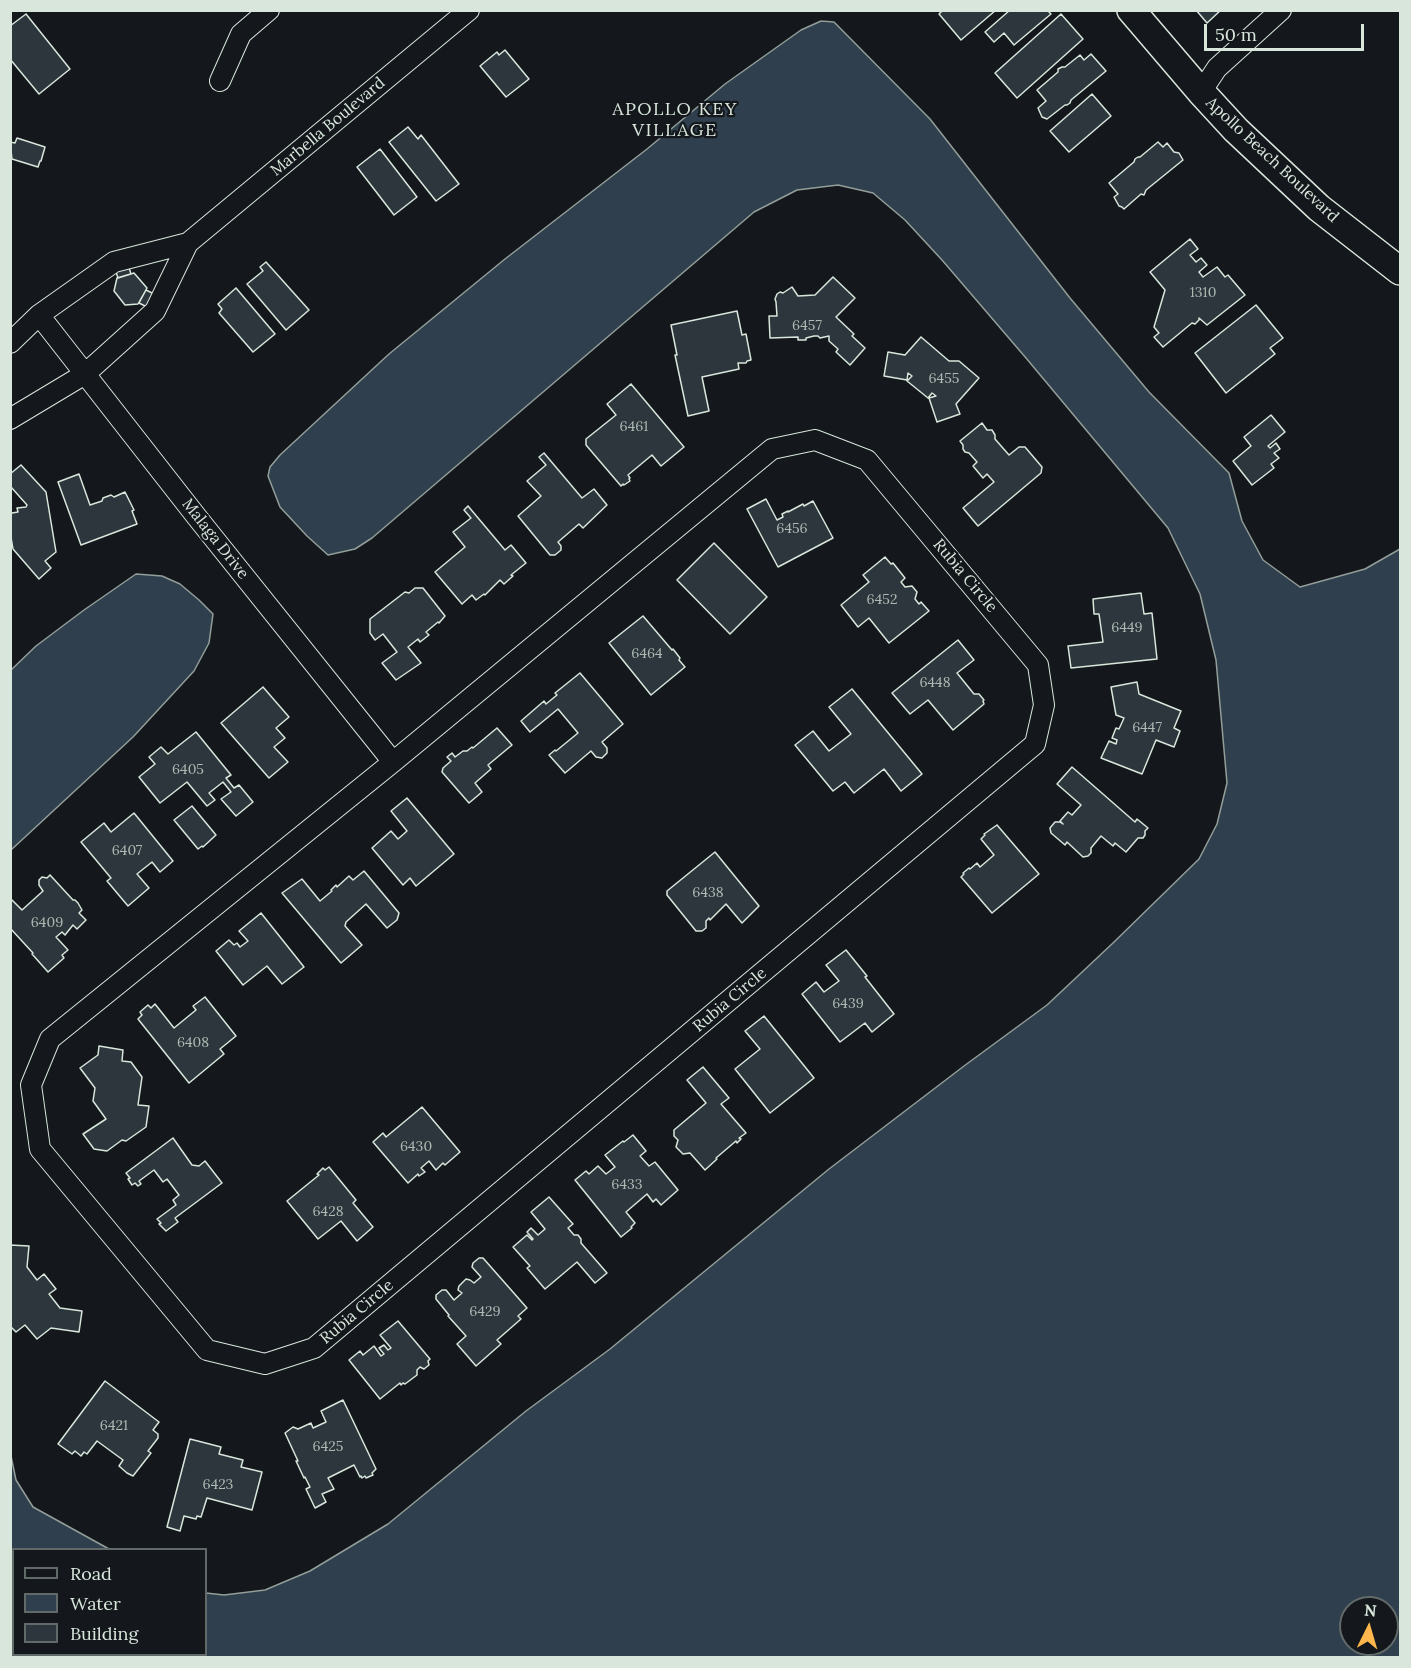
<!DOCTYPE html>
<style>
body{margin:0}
#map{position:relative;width:1411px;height:1668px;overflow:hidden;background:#14181c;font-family:Lora,serif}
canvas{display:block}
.frame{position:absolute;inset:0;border:12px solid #d8e6dc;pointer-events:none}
.legend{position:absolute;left:12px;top:1548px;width:195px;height:108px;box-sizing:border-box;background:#14181c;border:2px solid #626a69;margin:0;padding:8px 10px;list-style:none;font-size:18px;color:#d8e6dc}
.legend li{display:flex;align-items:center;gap:12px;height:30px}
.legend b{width:30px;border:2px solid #626a69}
.north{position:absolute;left:1339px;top:1596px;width:60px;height:60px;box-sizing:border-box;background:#14181c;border:2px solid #626a69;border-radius:50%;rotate:5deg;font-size:16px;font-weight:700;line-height:24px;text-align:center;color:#d8e6dc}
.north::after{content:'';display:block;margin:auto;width:21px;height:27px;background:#ffb74d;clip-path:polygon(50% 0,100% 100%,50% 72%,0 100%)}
.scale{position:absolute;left:1204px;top:24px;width:160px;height:27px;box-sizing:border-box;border:3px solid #d8e6dc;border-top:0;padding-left:8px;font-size:18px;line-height:21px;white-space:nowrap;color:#d8e6dc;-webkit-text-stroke:4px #14181c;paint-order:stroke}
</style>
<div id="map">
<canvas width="1411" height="1668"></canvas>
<div class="frame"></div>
<ul class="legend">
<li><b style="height:8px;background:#14181c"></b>Road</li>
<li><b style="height:16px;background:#2f3f4d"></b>Water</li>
<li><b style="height:16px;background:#2c363c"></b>Building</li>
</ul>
<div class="north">N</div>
<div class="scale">50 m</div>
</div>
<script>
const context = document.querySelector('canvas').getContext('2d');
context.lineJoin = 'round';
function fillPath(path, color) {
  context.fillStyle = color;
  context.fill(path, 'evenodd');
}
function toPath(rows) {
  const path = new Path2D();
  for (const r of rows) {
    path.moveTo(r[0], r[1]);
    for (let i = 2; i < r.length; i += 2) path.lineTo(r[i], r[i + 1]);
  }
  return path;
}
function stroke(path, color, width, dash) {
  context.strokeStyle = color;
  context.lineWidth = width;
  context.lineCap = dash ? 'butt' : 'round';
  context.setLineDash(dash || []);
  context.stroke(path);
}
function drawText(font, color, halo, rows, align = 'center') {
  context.font = font + ' Lora,serif';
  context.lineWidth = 4.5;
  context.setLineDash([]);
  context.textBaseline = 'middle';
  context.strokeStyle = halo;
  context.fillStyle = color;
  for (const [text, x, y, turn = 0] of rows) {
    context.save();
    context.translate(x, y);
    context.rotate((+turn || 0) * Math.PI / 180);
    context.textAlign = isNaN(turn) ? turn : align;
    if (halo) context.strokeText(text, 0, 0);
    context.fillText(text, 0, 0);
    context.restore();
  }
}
const water = toPath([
 [821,21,834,22,930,119,1070,298,1149,392,1229,473,1242,521,1263,560,1300,587,1365,569,1400,549,1400,1657,11,1657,11,1456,16,1480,33,1507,109,1549,14,1550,14,1654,206,1654,206,1593,224,1595,265,1590,310,1571,388,1524,526,1411,610,1349,829,1169,964,1066,1047,1005,1113,943,1199,859,1217,824,1227,783,1216,660,1200,594,1168,528,1026,358,942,260,905,220,873,193,838,185,797,190,754,212,372,538,355,549,328,555,307,536,280,507,268,476,270,467,280,455,389,354,505,259,647,149,725,84,801,30,821,21],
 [1351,1608,1387,1608,1387,1644,1351,1644,1351,1608],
 [136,574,162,576,180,584,199,600,213,614,209,643,194,671,133,737,11,850,11,670,36,646,84,610,136,574]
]);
fillPath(water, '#2f3f4d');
stroke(water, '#939e99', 1.5);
const building = toPath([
 [943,10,996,10,961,40,939,14,943,10],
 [1010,10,1047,10,1051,14,1014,45,1004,33,994,42,985,32,1010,10],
 [1196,10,1221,10,1207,23,1196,10],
 [26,14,70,69,39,94,10,59,10,26,26,14],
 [1061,14,1083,39,1017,98,995,73,1061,14],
 [505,50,529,79,506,97,480,66,497,52,499,55,505,50],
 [1091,54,1106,71,1071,100,1070,103,1067,105,1065,105,1047,119,1042,117,1038,108,1046,101,1037,90,1058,72,1058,69,1062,67,1065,67,1080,55,1084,60,1091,54],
 [1092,94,1111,116,1069,152,1050,131,1092,94],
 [408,127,418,139,421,135,459,184,436,201,389,142,408,127],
 [17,138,45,147,41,161,40,161,38,167,12,159,10,142,15,143,17,138],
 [1158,142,1163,147,1167,143,1174,152,1179,153,1183,160,1146,190,1144,195,1141,194,1124,209,1122,207,1119,206,1114,197,1118,194,1109,183,1134,162,1135,159,1138,157,1140,157,1158,142],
 [380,149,417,197,394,215,357,167,380,149],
 [1190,239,1198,249,1190,255,1196,262,1201,258,1207,265,1199,272,1203,277,1217,267,1225,277,1228,275,1245,295,1207,325,1199,318,1199,320,1195,324,1192,323,1163,347,1154,337,1159,333,1154,327,1165,290,1150,272,1190,239],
 [127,261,131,274,118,278,114,266,127,261],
 [266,262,309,310,286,330,247,284,263,271,260,267,266,262],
 [134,273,147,288,138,304,125,305,114,291,117,278,134,273],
 [833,277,855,298,836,317,854,334,852,336,865,348,850,365,836,352,838,349,829,341,829,336,820,338,818,336,814,336,806,338,806,340,798,340,798,337,770,338,769,316,777,316,776,302,775,299,777,294,780,292,783,293,792,287,798,296,815,295,833,277],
 [236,288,275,334,253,352,219,313,222,309,218,304,236,288],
 [146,290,158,296,151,309,139,303,146,290],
 [1256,305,1283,338,1270,348,1275,354,1226,393,1195,353,1256,305],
 [737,311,742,335,746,334,751,360,747,361,746,363,738,363,739,369,702,377,709,411,688,416,675,355,677,355,671,325,737,311],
 [921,337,949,361,959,361,979,378,956,404,960,414,937,422,929,398,936,396,932,393,928,398,907,381,912,376,908,373,907,380,884,376,888,352,905,355,921,337],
 [631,384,684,447,661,466,652,455,628,475,630,478,629,479,630,481,624,485,623,484,621,486,586,445,586,439,616,415,607,404,631,384],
 [1271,415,1285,432,1268,446,1270,448,1276,443,1280,449,1274,453,1279,458,1271,464,1274,468,1252,485,1233,461,1251,446,1244,437,1271,415],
 [982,423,987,430,992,430,995,435,995,439,1009,455,1019,447,1025,447,1042,467,1041,473,978,526,963,508,994,482,987,474,983,478,973,466,977,462,969,453,965,452,963,449,963,445,960,441,982,423],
 [544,453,582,498,594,489,607,505,583,528,579,524,558,542,561,546,561,550,555,555,550,555,518,516,541,496,527,481,546,465,539,457,544,453],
 [21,465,46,492,56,552,45,561,51,568,39,579,13,549,10,531,10,515,12,513,18,512,17,508,26,507,27,505,11,487,10,474,21,465],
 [79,474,90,505,102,501,103,498,111,495,114,497,125,492,134,510,132,511,137,524,81,545,58,482,79,474],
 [766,499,777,520,783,517,782,514,788,511,788,512,803,504,804,506,813,501,833,538,778,567,747,509,766,499],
 [468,506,505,550,511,545,526,563,511,575,513,576,504,584,500,580,485,595,484,594,476,600,472,595,462,604,435,572,465,547,453,532,471,518,464,510,468,506],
 [714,543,767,597,730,634,677,580,714,543],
 [885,557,891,564,893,563,905,578,901,582,905,587,912,586,917,592,915,599,919,604,921,602,929,611,889,643,869,618,858,627,841,605,869,582,863,575,885,557],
 [415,588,423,588,445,616,439,623,438,622,426,632,429,635,420,642,418,639,408,647,421,663,396,680,382,663,397,652,383,634,375,640,370,633,370,619,405,592,409,593,415,588],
 [1141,593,1144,614,1152,613,1157,659,1071,668,1068,646,1103,642,1099,614,1094,614,1093,599,1141,593],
 [643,616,672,650,673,649,680,658,679,660,685,667,651,695,609,643,643,616],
 [958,640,974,660,957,673,974,694,979,694,984,700,983,701,984,704,953,730,928,700,910,714,892,693,958,640],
 [580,673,623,724,602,742,607,748,607,753,602,758,596,757,591,751,565,773,549,755,555,750,556,751,578,733,558,709,530,732,521,721,544,701,546,704,557,695,555,693,580,673],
 [1137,682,1139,694,1181,711,1174,728,1180,731,1174,747,1156,740,1142,774,1101,758,1109,741,1116,744,1117,740,1112,738,1116,728,1119,729,1124,718,1116,715,1111,687,1137,682],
 [263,687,289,717,276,728,285,738,274,747,288,762,269,778,221,723,263,687],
 [852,689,922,774,901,791,884,769,854,793,845,782,833,791,795,745,813,731,829,751,851,734,829,707,852,689],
 [497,728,512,745,488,765,491,769,475,783,482,792,469,803,442,772,443,768,451,761,447,757,452,753,455,757,463,751,467,751,472,747,473,748,497,728],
 [196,732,231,775,226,778,234,788,239,785,253,802,236,816,221,799,231,792,223,782,209,793,215,800,207,806,187,782,160,803,139,777,155,764,149,757,161,747,168,754,196,732],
 [1072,767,1135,822,1137,819,1148,828,1145,831,1145,835,1143,838,1138,838,1126,852,1115,843,1113,846,1101,836,1091,848,1091,853,1088,856,1083,857,1067,842,1065,845,1051,833,1050,828,1055,822,1060,822,1063,824,1060,821,1068,812,1072,815,1081,805,1057,784,1072,767],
 [407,798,454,854,416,886,410,878,403,885,372,848,391,831,398,839,407,831,391,811,407,798],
 [192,806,216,835,203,847,202,846,198,849,174,820,192,806],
 [134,813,173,861,160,872,152,862,137,874,149,888,128,906,107,881,111,878,81,842,104,823,111,832,134,813],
 [997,825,1039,874,992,913,961,877,964,874,963,873,969,868,970,869,977,863,980,867,994,855,981,839,985,835,984,834,997,825],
 [715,852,759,906,742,923,726,904,710,920,709,918,706,921,706,928,702,931,696,931,667,895,667,891,715,852],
 [364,871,399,913,397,920,387,928,366,904,346,922,345,926,362,945,341,963,282,893,302,879,320,901,332,891,331,890,336,885,337,887,349,876,353,880,364,871],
 [50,875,73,900,75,900,78,903,82,910,79,913,86,920,77,929,73,925,65,935,62,932,56,937,68,950,62,955,64,958,48,972,32,954,33,953,10,928,10,902,12,900,22,910,43,891,39,885,39,880,42,877,47,878,50,875],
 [261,913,304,967,282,984,267,966,243,985,216,951,229,940,234,945,237,943,240,947,248,941,239,931,261,913],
 [846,950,867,976,865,977,894,1014,872,1032,865,1023,840,1042,802,994,816,982,824,992,839,981,826,965,846,950],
 [205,997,236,1036,220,1049,224,1054,189,1083,138,1019,142,1015,140,1012,148,1005,151,1008,155,1004,174,1028,196,1010,193,1006,205,997],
 [764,1016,814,1078,770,1113,735,1069,760,1049,745,1031,764,1016],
 [99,1046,123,1050,122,1061,131,1062,142,1077,138,1105,149,1106,146,1127,126,1141,122,1140,107,1151,94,1149,83,1134,106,1119,93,1101,95,1088,80,1068,98,1055,99,1046],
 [703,1067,729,1098,721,1104,746,1133,739,1138,741,1139,737,1143,736,1141,716,1158,717,1159,705,1170,690,1153,683,1154,676,1147,678,1140,674,1136,674,1130,706,1103,687,1080,703,1067],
 [422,1107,460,1152,445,1165,443,1163,436,1170,429,1161,421,1168,425,1172,419,1176,418,1174,408,1183,373,1142,383,1133,386,1137,422,1107],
 [633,1135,646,1151,640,1156,649,1166,655,1162,678,1190,661,1205,656,1199,653,1202,647,1194,626,1212,635,1223,631,1227,632,1228,621,1237,575,1180,586,1171,589,1174,598,1166,606,1174,615,1167,605,1155,623,1141,624,1142,633,1135],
 [173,1138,192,1165,199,1166,205,1161,222,1183,175,1218,178,1222,166,1231,159,1224,161,1223,157,1219,176,1205,173,1200,179,1195,167,1179,163,1182,154,1170,139,1181,141,1184,138,1186,135,1183,132,1185,128,1179,130,1178,126,1173,173,1138],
 [329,1167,356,1200,353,1203,373,1227,357,1241,341,1221,318,1239,287,1201,319,1175,317,1174,323,1168,325,1170,329,1167],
 [549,1197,573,1224,568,1228,574,1235,578,1235,581,1239,581,1243,607,1273,595,1283,577,1262,545,1289,527,1268,530,1266,513,1247,527,1235,532,1240,533,1239,527,1232,531,1228,538,1235,545,1229,531,1212,549,1197],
 [10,1245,29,1246,27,1267,37,1280,44,1274,56,1289,49,1294,60,1308,82,1311,79,1332,51,1328,37,1339,25,1325,16,1332,10,1326,10,1245],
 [479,1258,483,1258,527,1308,518,1316,521,1319,497,1340,501,1344,476,1366,457,1344,466,1336,448,1316,449,1315,436,1299,436,1295,442,1290,446,1290,454,1300,462,1293,458,1290,459,1286,466,1279,470,1280,474,1283,481,1277,472,1267,473,1263,479,1258],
 [398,1321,430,1359,428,1361,429,1365,424,1369,420,1367,417,1370,417,1375,405,1384,403,1383,401,1385,400,1383,380,1399,349,1360,360,1351,363,1355,374,1346,381,1356,384,1354,379,1348,384,1345,388,1350,391,1348,380,1335,398,1321],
 [105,1381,159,1422,153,1430,158,1434,158,1438,148,1451,151,1453,133,1476,127,1473,119,1466,123,1460,97,1441,87,1454,84,1452,81,1456,75,1451,72,1454,58,1444,105,1381],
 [343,1400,376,1469,372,1473,373,1475,366,1478,365,1476,362,1478,361,1476,360,1477,354,1465,328,1478,334,1489,322,1494,326,1502,315,1508,306,1489,310,1487,305,1477,304,1478,296,1461,298,1461,285,1433,293,1427,298,1429,311,1423,313,1428,326,1422,321,1411,343,1400],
 [190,1439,221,1447,219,1454,243,1460,241,1467,262,1472,252,1510,207,1498,201,1517,197,1516,196,1519,184,1516,180,1531,167,1527,190,1439]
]);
fillPath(building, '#2c363c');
stroke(building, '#d8e6dc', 1.5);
const street = toPath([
 [220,81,241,34,269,10],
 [1201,92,1217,68,1281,10],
 [39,315,196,516,393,762],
 [10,343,39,315,114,262,188,243],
 [10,419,85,374,155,311,188,243,469,10],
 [815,440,867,460,1038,665,1044,705,1035,744,314,1348,265,1364,207,1350,40,1149,31,1085,50,1039,393,762,772,449,815,440]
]);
const secondary = toPath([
 [1131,10,1201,92,1236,130,1319,208,1400,271]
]);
stroke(street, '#d8e6dc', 22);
stroke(secondary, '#d8e6dc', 30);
stroke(street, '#14181c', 20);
stroke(secondary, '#14181c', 27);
drawText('14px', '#adbab4', null, [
 ["1310",1203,293],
 ["6457",807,326],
 ["6455",944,379],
 ["6461",634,427],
 ["6456",792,529],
 ["6452",882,600],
 ["6449",1127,628],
 ["6464",647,654],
 ["6448",935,683],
 ["6447",1147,728],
 ["6405",188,770],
 ["6407",127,851],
 ["6438",708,893],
 ["6409",47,923],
 ["6439",848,1004],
 ["6408",193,1043],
 ["6430",416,1147],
 ["6433",627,1185],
 ["6428",328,1212],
 ["6429",485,1312],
 ["6421",114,1426],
 ["6425",328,1447],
 ["6423",218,1485]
]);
drawText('16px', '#d8e6dc', '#14181c', [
 ["Marbella Boulevard",328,127,-40],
 ["Apollo Beach Boulevard",1272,160,43],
 ["Malaga Drive",215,539,52],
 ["Rubia Circle",965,576,50],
 ["Rubia Circle",730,1000,-40],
 ["Rubia Circle",357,1312,-40]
]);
context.letterSpacing = '1.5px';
drawText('18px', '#d8e6dc', '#14181c', [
 ["APOLLO KEY",675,110],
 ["VILLAGE",675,131]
]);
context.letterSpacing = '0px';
</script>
